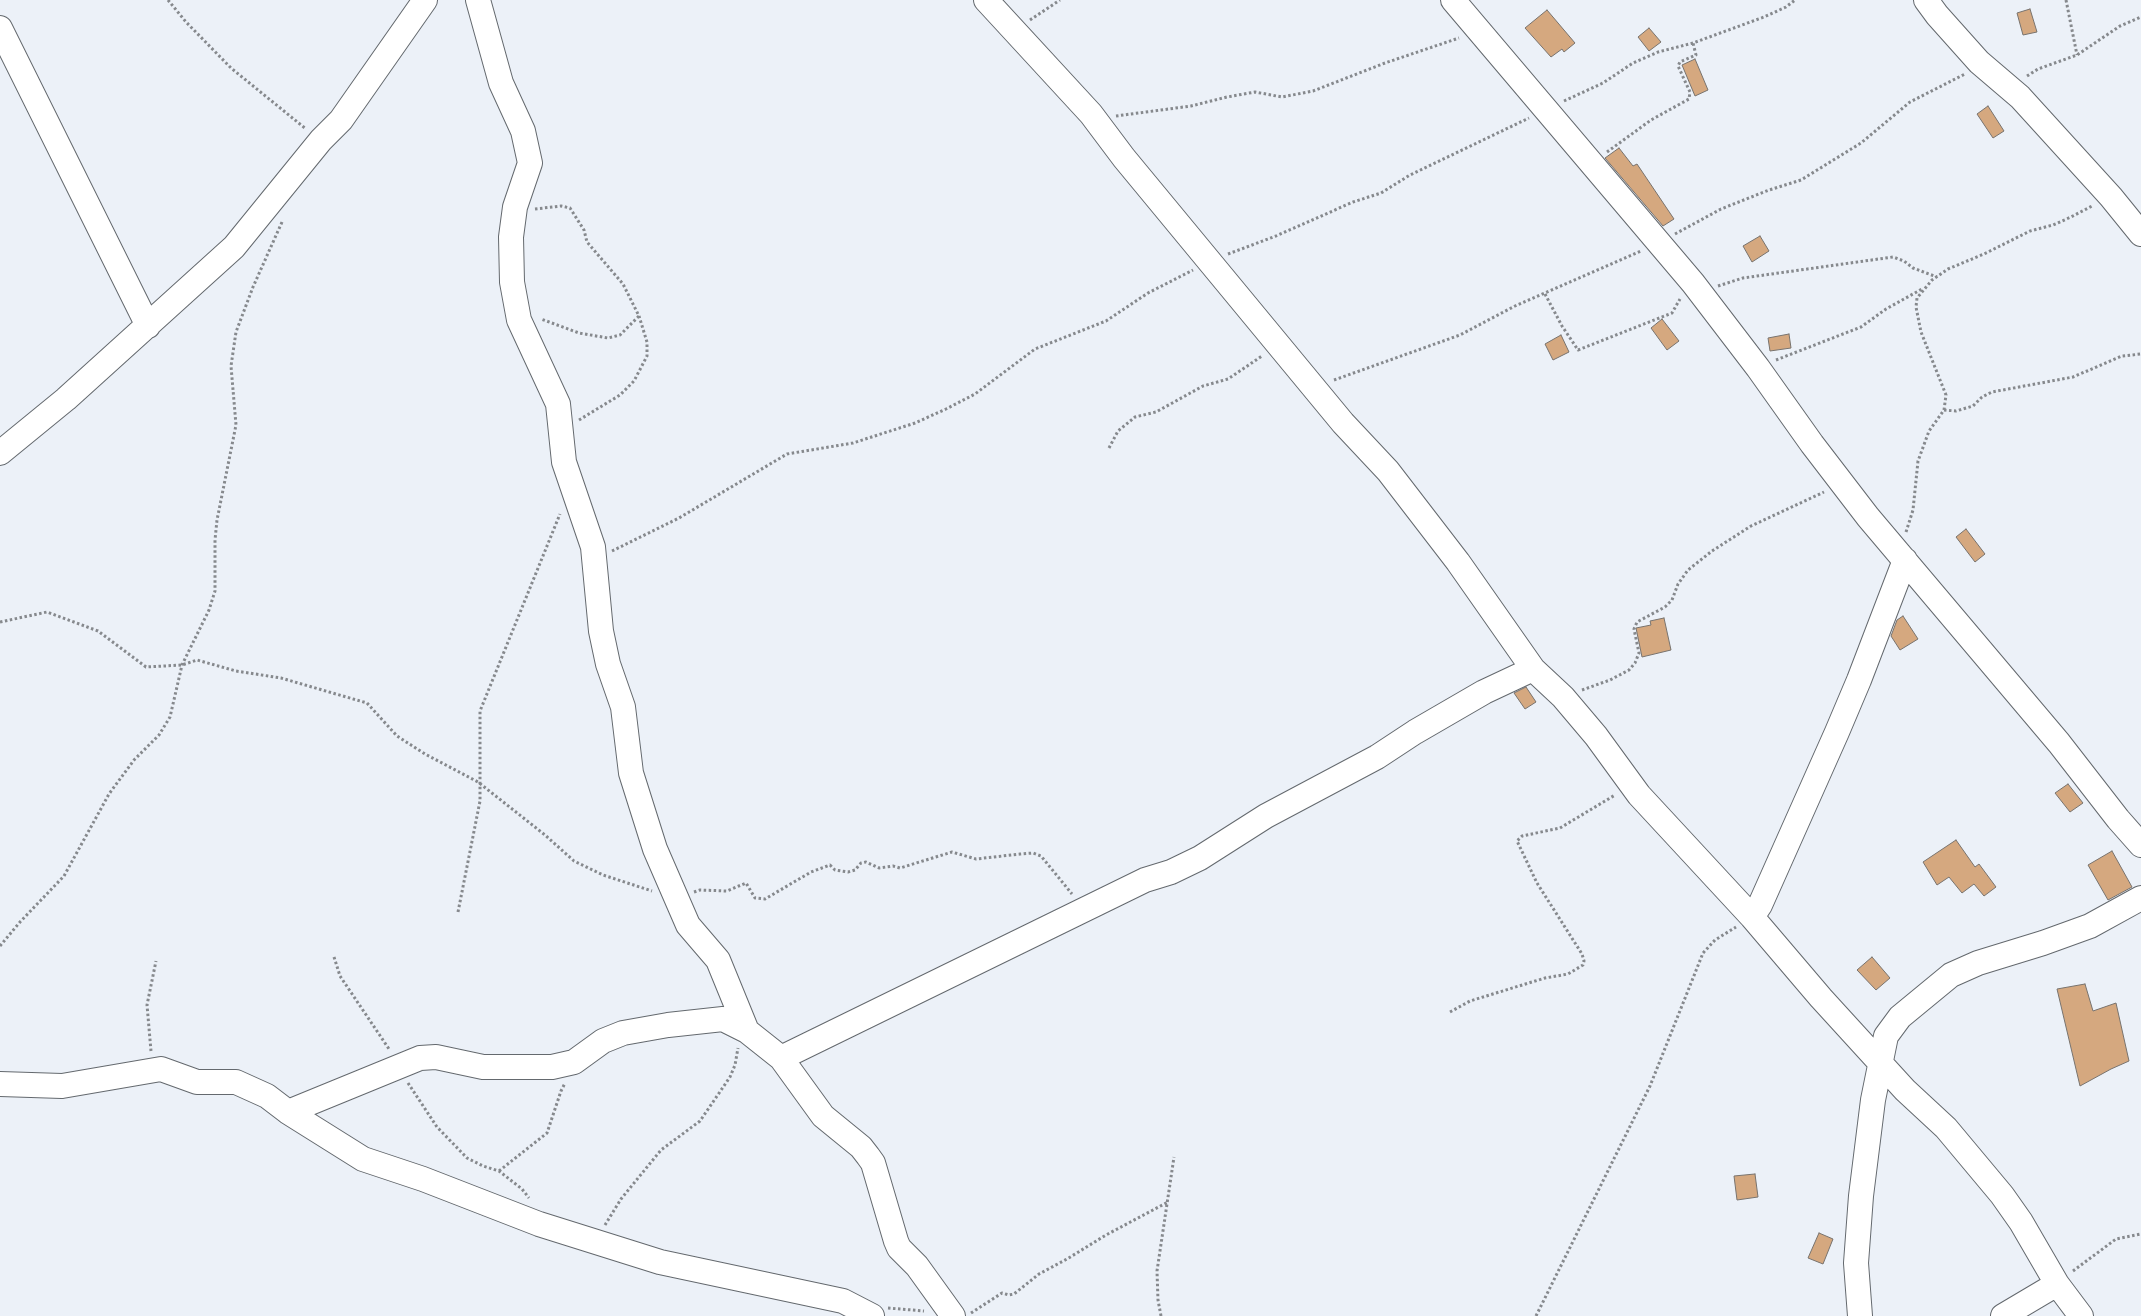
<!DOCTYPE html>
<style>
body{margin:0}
canvas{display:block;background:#ecf1f8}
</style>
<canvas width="2141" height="1316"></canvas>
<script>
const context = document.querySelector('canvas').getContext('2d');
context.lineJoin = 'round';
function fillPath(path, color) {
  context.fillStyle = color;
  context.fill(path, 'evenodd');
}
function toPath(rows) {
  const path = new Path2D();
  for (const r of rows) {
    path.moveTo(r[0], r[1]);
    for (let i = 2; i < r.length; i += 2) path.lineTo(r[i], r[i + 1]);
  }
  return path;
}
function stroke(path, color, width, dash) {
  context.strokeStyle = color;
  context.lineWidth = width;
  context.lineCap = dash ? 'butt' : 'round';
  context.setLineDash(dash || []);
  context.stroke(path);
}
const building = toPath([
 [2030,9,2037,32,2023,35,2017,13,2030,9],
 [1547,10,1575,43,1564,52,1562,49,1551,57,1525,28,1547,10],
 [1649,28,1661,42,1649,51,1638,37,1649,28],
 [1695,59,1708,90,1695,96,1682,65,1695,59],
 [1988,106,2004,131,1993,138,1977,114,1988,106],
 [1619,148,1633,166,1637,164,1674,219,1663,226,1605,158,1619,148],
 [1760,236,1769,251,1752,262,1743,246,1760,236],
 [1662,319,1679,341,1667,350,1651,328,1662,319],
 [1789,334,1791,348,1770,351,1768,338,1789,334],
 [1561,335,1569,352,1553,360,1545,344,1561,335],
 [1966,529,1985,554,1975,562,1956,537,1966,529],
 [1903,616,1918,639,1900,650,1891,636,1897,620,1903,616],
 [1664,618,1671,650,1642,657,1636,628,1651,625,1650,621,1664,618],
 [1526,687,1536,702,1525,709,1514,693,1526,687],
 [2068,784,2083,803,2070,812,2055,793,2068,784],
 [1956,840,1975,867,1979,864,1996,887,1984,896,1974,884,1962,893,1949,877,1937,885,1923,862,1956,840],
 [2112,851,2132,887,2108,900,2088,865,2112,851],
 [1872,957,1890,978,1876,990,1857,970,1872,957],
 [2085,984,2093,1011,2116,1003,2129,1061,2111,1069,2080,1086,2057,989,2085,984],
 [1755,1174,1758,1197,1737,1200,1734,1176,1755,1174],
 [1819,1233,1833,1239,1823,1264,1808,1258,1819,1233]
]);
fillPath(building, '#d5a87f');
stroke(building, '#78736e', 1);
const minor = toPath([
 [478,0,501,83,523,131,530,163,515,207,511,237,512,282,519,320,558,404,564,462,593,547,601,631,608,664,623,707,631,773,655,849,688,925,718,960,747,1031,781,1058,823,1116,861,1147,868,1156,873,1163,896,1241,899,1248,917,1266,953,1316],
 [986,0,1091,114,1124,158,1343,423,1388,471,1458,562,1533,669,1563,697,1596,736,1639,795,1752,917,1821,998,1905,1090,1946,1128,2002,1195,2021,1222,2057,1284,2081,1316],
 [1453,0,1693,283,1758,368,1812,444,1868,517,2059,743,2118,819,2141,845],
 [1926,0,1937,15,1979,62,2020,97,2111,197,2141,234],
 [0,28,148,326],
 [0,453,66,399,234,247,321,140,341,120,425,0],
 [1752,917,1760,905,1837,732,1859,680,1905,560],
 [781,1058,1145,880,1171,872,1200,858,1266,816,1377,757,1415,732,1484,692,1533,669],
 [0,1084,62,1086,161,1069,197,1082,236,1082,267,1096,288,1112,363,1159,423,1179,539,1224,660,1262,843,1301,872,1316],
 [288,1112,420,1058,436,1057,483,1067,552,1067,574,1062,603,1041,623,1033,668,1025,723,1019,747,1031],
 [1860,1316,1856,1263,1861,1196,1873,1100,1886,1036,1900,1017,1951,975,1978,963,2043,943,2090,926,2141,898],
 [2003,1316,2057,1284]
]);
stroke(minor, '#64696e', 26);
stroke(toPath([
 [168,0,186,22,231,68,306,129],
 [2066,0,2077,55],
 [1030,20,1060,0],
 [2027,76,2038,69,2077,55,2120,26,2141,17],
 [1564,101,1603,83,1633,63,1658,52,1693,43,1764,17,1786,7,1795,0],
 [1116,116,1191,106,1227,97,1255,92,1282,97,1313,91,1385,63,1459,38],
 [1607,152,1651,120,1689,99,1690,92,1678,66,1680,62,1696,55,1693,43],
 [535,209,561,206,570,208,584,230,587,242,623,284,639,316,620,335,608,338,579,333,541,319],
 [1675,234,1721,209,1769,190,1801,180,1861,143,1910,102,1965,74],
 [1228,254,1276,236,1353,202,1381,193,1410,175,1529,118],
 [1718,286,1743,278,1893,257,1904,261,1913,268,1937,277],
 [1545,294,1562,326,1578,350,1672,313,1680,299],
 [1776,360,1861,327,1886,309,1922,289],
 [1334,380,1460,335,1515,306,1641,251],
 [1944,410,1956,411,1973,406,1982,397,1992,392,2073,377,2122,356,2141,354],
 [579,420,620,395,634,381,647,356,647,342,639,316],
 [1109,448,1118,431,1135,417,1156,412,1203,386,1228,379,1262,356],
 [1906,532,1913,510,1918,461,1929,431,1944,410,1946,395,1921,332,1916,307,1917,298,1932,280,1948,269,1984,254,2030,231,2053,225,2071,217,2092,206],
 [612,551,679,518,787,454,853,443,915,423,946,409,975,394,1035,349,1106,321,1148,293,1193,270],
 [0,622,47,612,98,631,146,667,182,665,197,660,236,671,281,678,367,703,397,736,425,754,478,782,545,835,574,861,603,875,652,891],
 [1582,690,1610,680,1629,670,1635,663,1639,653,1634,629,1637,622,1665,607,1672,600,1678,584,1688,570,1712,551,1751,526,1824,492],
 [694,892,700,890,727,891,746,883,755,898,765,899,811,872,830,865,835,870,848,872,855,870,861,863,866,862,879,868,893,866,900,868,952,852,976,859,1020,854,1033,853,1041,856,1072,894],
 [458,912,480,801,480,711,560,514],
 [0,946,20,922,64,876,109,794,134,760,159,735,170,717,182,665,209,610,215,591,215,540,217,520,236,425,231,366,236,332,253,287,282,222],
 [334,957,340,976,389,1049],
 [1450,1012,1470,1001,1545,978,1568,974,1583,965,1584,961,1582,954,1537,883,1517,841,1522,836,1560,828,1615,795],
 [151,1051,147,1005,156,961],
 [408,1083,437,1127,467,1158,483,1166,499,1171,522,1189,529,1198],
 [499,1171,547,1133,561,1091,565,1083],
 [605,1225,621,1199,661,1150,700,1121,730,1077,735,1065,738,1048],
 [2073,1271,2116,1239,2141,1234],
 [888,1308,924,1311],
 [971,1313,1002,1293,1009,1295,1014,1294,1039,1274,1067,1259,1106,1235,1168,1202],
 [1161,1316,1158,1300,1157,1271,1174,1157],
 [1536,1316,1650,1086,1703,953,1715,940,1736,927]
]), '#86898d', 3, [2.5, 2.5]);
stroke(minor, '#fff', 24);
</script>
